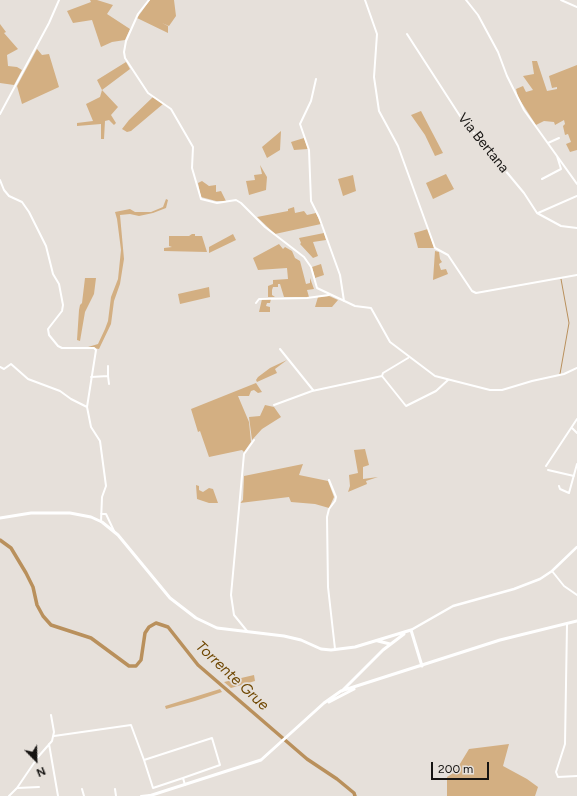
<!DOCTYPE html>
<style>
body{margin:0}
#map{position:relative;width:577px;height:796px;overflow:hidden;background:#e6e0da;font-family:Figtree,sans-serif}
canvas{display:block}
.north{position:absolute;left:16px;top:740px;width:40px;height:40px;-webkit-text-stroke:3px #e6e0da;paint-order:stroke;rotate:157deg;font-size:11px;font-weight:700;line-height:16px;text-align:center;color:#161412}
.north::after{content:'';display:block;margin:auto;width:14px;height:18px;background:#161412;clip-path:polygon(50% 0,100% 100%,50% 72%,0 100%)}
.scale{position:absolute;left:431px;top:762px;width:58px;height:18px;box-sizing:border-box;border:2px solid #161412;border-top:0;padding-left:5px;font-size:12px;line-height:14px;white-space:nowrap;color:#161412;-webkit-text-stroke:3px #e6e0da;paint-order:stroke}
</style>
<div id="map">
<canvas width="577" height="796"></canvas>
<div class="north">N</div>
<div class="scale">200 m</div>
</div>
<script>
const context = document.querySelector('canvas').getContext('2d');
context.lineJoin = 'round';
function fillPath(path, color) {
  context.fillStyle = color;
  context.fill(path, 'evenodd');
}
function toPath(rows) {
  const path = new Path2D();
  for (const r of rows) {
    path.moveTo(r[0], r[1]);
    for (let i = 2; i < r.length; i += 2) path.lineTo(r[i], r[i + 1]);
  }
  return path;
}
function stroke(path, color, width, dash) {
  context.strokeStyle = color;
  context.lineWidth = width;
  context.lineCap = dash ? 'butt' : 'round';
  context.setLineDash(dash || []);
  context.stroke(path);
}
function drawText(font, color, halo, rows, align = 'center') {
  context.font = font + ' Figtree,sans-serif';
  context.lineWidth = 3.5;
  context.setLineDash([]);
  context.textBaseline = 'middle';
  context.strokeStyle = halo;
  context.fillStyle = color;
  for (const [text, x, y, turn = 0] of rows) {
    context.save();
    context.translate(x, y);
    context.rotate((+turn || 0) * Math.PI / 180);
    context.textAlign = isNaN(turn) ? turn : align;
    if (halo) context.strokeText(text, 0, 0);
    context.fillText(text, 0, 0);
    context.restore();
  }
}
fillPath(toPath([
 [90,0,97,0,113,5,107,14,130,29,125,40,112,42,101,47,92,20,73,23,67,11,91,2],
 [150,0,174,0,176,16,169,26,162,23,168,26,168,33,137,18],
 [0,24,6,32,4,33,18,49,7,55,8,66,17,67,22,70,14,85,0,83],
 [37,49,42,55,49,54,59,87,22,104,17,86],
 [532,61,537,61,547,91,557,89,557,87,552,88,549,76,577,65,577,150,570,152,566,144,571,142,568,134,565,135,563,126,565,124,564,120,555,125,554,122,544,121,536,125,518,97,516,89,523,86,526,92,533,90,523,76,534,74],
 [126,62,130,69,102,90,118,107,111,115,116,123,114,125,109,120,105,121,104,139,101,139,101,124,77,126,77,123,93,121,86,104,100,97,102,90,97,80],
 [153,97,163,104,131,131,127,132,122,129,129,120],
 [421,111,443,153,435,156,425,135,411,115],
 [281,131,280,150,267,158,262,147],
 [304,138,308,149,294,150,291,142],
 [260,165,267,177,266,190,249,195,246,181,255,180,254,175,262,174],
 [446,174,454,189,433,199,426,183],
 [353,175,356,191,343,196,338,179],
 [202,181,209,186,216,185,216,192,221,191,226,201,216,201,201,197,198,183],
 [166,199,168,200,166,208,153,213,139,216,130,214,120,215,124,259,120,284,114,301,111,324,99,349,88,347,98,344,105,329,108,321,111,297,118,279,121,250,117,219,115,212,130,209,135,212,151,212,163,207],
 [294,207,295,213,304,211,307,215,316,213,321,224,275,234,257,217,288,211,288,209],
 [428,229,434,248,418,248,414,233],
 [324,233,326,240,313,242,318,256,313,258,300,244,301,243,299,238],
 [192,234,195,234,195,236,202,236,207,252,164,251,164,248,172,247,169,246,169,236,189,236],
 [233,234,236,240,209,253,209,247],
 [279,244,283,249,285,247,292,251,295,258,300,261,306,284,310,283,310,278,314,289,307,290,309,297,284,297,280,284,278,284,278,287,273,287,272,290,272,295,275,297,268,297,268,286,273,284,273,280,288,279,287,268,258,270,253,258],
 [435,251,439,252,440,259,442,262,439,264,441,270,446,269,448,274,433,280],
 [321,264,324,275,315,278,312,267],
 [85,278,96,278,94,294,85,312,80,341,77,340,79,310,80,305,82,303],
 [209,287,210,297,180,304,178,294],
 [329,296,338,300,332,307,315,307,318,297],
 [262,299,271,299,270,303,267,303,266,306,270,307,270,312,259,312],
 [287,360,275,369,277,373,257,382,256,380,258,377,270,368],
 [256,383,262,392,258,393,254,390,251,391,249,396,238,396,249,422,251,442,244,452,242,450,209,457,200,431,198,432,191,409],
 [265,405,274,407,281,417,262,429,252,440,249,417,260,416],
 [365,449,369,465,363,467,363,479,378,477,366,481,367,484,348,492,350,486,349,475,358,473,354,450],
 [303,464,299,475,328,481,334,497,329,508,315,504,291,502,289,497,240,503,243,500,244,476],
 [196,485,199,486,199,490,203,492,209,488,213,489,218,503,209,503,197,499],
 [254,675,255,681,231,688,224,682],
 [220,689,222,692,195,701,166,709,165,706],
 [509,744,503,766,527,779,538,787,535,796,447,796,447,777,455,772,469,749]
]), '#d3af82');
stroke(toPath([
 [560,374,569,323,561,279]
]), '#b9905c', 1);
stroke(toPath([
 [0,540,11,548,26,573,33,587,37,605,43,616,51,625,91,638,129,666,136,666,141,660,145,633,149,627,156,623,168,627,198,665,307,759,337,779,354,793,355,796]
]), '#b9905c', 3.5);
stroke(toPath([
 [149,0,138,14,126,41,124,52,125,58,148,93,171,109,193,147,192,168,201,199,217,203,236,200,241,203,265,227,304,257,311,267,317,288,355,306,371,308,390,342,435,376,490,390,502,390,532,381,564,374,577,368],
 [365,0,377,34,374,77,379,111,398,146,435,248,448,255,472,291,476,293,577,275],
 [466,0,478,15,498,52,507,76,524,110,577,184],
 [561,0,577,7],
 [407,34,460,116,524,193,537,213,561,226,577,228],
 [316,79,311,101,300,124,309,150,311,201,319,217,340,275,344,301],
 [0,114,49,23,59,0],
 [548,143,559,138],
 [542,179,561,169,557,156],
 [0,180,4,190,9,196,22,202,29,212,46,246,53,274,59,284,63,305,62,311,48,329,49,335,58,346,62,348,94,348,96,350,87,407],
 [538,213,577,196],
 [256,303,259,299,307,298,329,295],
 [280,349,313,390],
 [0,367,4,369,11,364,28,379,60,391,71,399,87,407,91,427,100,441,106,486,102,497,101,522],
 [108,376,109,384],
 [382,376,383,373,408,358],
 [91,377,108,376,108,366],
 [274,405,312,391,382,376,406,406,436,391,448,380],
 [572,428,577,433],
 [546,466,577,419],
 [548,470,574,476],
 [329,480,336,497,335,501,329,509,327,517,328,587,335,649],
 [559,486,560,489,569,493,577,464],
 [101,514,106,514,114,531],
 [552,571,564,586,577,595],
 [567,624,565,744,556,772,558,777,577,776],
 [247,631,234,615,231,595,244,454,254,440],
 [54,736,131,725,144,760],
 [49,744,58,796],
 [183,778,153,788,144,760,212,738,220,765,183,778,185,785],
 [17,788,39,787],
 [82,789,84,796],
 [115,789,116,796],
 [9,796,17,788,38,757,52,741,54,732,51,715],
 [141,796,150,795]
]), '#fff', 2);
stroke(toPath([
 [411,630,453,606,514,589,540,579,552,571,577,547]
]), '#fff', 2.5);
stroke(toPath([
 [0,518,31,513,70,513,91,517,102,522,118,535,170,598,196,618,217,628,284,636,301,640,321,649,331,650,355,647,411,630],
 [411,630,422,666],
 [378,641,390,644],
 [342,691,383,650,404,634],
 [329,702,354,689],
 [149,796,261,760,324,703,341,691,500,640,577,621]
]), '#fff', 3);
drawText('14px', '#161412', '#e6e0da', [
 ["Via Bertana",483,143,51]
]);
drawText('italic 15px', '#6f4702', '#e6e0da', [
 ["Torrente Grue",232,676,43]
]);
</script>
